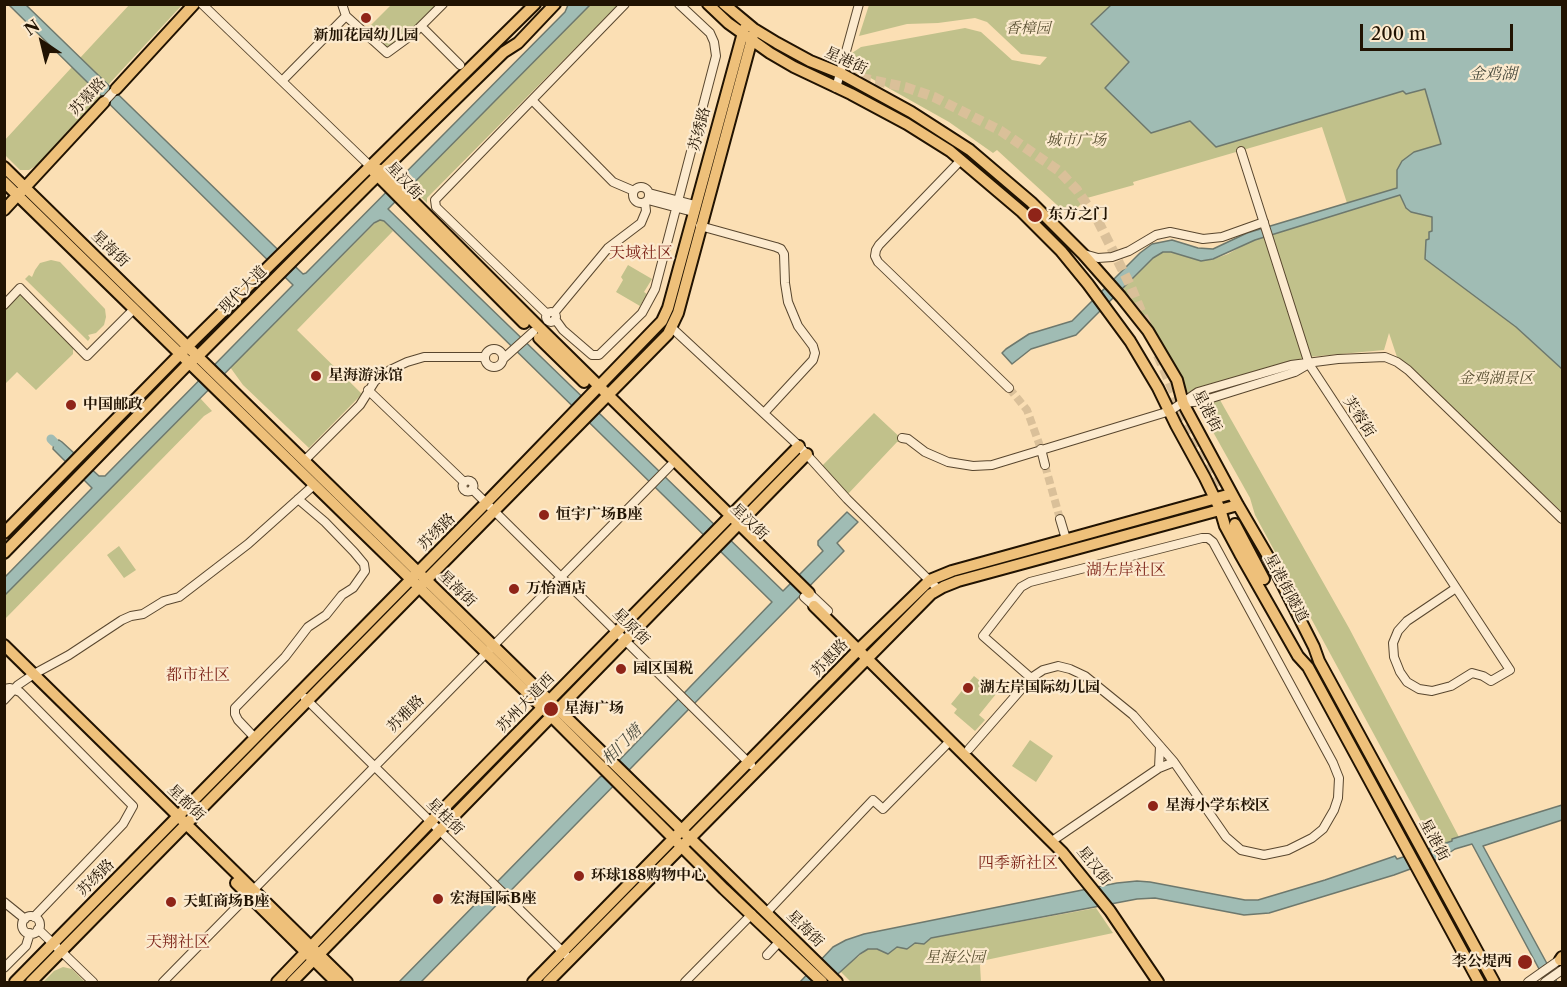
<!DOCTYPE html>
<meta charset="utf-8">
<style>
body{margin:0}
#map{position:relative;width:1567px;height:987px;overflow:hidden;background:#fbdfb4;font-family:"Libre Caslon Text",serif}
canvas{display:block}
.frame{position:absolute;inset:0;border:6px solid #211302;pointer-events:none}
.north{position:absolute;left:12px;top:12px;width:60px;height:60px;-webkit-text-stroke:4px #fceace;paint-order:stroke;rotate:325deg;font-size:16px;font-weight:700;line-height:24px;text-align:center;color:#211302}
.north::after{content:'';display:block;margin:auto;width:21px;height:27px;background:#211302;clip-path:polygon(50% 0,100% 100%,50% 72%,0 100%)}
.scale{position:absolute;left:1360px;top:24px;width:153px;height:27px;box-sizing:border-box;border:3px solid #211302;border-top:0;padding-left:8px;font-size:18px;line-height:21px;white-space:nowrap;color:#211302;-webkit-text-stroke:4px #fceace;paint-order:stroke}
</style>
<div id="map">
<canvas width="1567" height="987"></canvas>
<div class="frame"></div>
<div class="north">N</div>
<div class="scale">200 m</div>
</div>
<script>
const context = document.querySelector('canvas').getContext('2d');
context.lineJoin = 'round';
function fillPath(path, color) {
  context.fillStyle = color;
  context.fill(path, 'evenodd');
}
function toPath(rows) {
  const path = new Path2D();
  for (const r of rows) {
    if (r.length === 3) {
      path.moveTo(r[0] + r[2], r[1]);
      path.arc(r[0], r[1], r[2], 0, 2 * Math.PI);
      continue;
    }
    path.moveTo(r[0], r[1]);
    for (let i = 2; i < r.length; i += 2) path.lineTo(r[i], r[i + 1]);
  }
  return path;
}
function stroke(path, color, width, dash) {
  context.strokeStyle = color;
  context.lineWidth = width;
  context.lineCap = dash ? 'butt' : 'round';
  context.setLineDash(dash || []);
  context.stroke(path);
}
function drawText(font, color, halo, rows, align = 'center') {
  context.font = font + ' "Libre Caslon Text","Noto Serif SC",serif';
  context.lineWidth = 4.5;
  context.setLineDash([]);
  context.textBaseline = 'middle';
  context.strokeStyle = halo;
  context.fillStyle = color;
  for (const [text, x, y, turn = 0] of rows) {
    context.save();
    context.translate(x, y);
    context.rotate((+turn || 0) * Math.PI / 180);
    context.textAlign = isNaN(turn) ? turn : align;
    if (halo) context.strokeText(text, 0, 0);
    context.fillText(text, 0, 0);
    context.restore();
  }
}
fillPath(toPath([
 [130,4,182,5,108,85,80,58],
 [1111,4,1091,25,1129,62,1151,133,1190,121,1403,91,1406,94,1425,89,1441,144,1400,195,1405,207,1411,212,1432,217,1432,231,1429,233,1429,239,1427,239,1425,259,1516,327,1562,369,1562,512,1397,357,1389,333,1384,350,1308,357,1188,393,1161,341,1122,290,1153,258,1163,252,1171,252,1200,260,1211,260,1228,254,1251,241,1278,232,1347,203,1322,127,1133,182,1134,185,1087,198,1069,216,997,150,993,153,949,122,851,67,852,53,861,47,965,28,981,32,1012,60,1040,65,1047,57,1021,54,987,22,975,18,938,23,907,24,859,36,869,5],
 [391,5,439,5,412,31,389,48,384,46,364,27,370,26],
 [590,5,618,5,427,198,427,203,410,186],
 [72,67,101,95,37,165,29,170,20,170,5,155,4,141],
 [378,220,384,221,393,231,297,330,362,394,309,448,243,385,230,367],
 [51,260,60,262,105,309,106,317,104,325,96,333,88,335,90,338,88,341,25,279,29,275,32,277,35,270,40,263],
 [628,265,652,279,644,292,647,294,640,306,616,292,623,280,621,277],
 [21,293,73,347,73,354,36,390,17,372,5,384,5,308],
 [200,398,212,411,204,416,5,619,5,595],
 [1220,400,1349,628,1459,837,1452,839,1452,841,1435,847,1255,515,1250,498,1203,414,1204,405],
 [874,413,905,442,897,442,848,494,821,467],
 [119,546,136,570,124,578,107,555],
 [974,676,996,694,979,715,985,720,975,731,954,713,957,709,951,704],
 [1030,740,1053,756,1036,782,1012,766],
 [1096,908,1113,933,986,960,980,965,981,982,851,982,840,971,868,949,877,949,887,953,897,947,907,949,915,943,924,944,931,938],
 [63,967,72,969,85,982,43,982,54,971]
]), '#c1c18b');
const water = toPath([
 [9,5,26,5,303,274,306,273,565,12,568,5,590,5,388,209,783,591,823,551,818,545,818,541,847,512,858,522,837,543,844,551,421,982,399,982,600,777,606,774,772,602,384,221,380,220,374,223,5,595,5,577,92,488,53,449,54,442,59,440,62,442,99,476,105,476,293,285,9,5],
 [1111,5,1562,5,1562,369,1516,327,1425,259,1426,240,1429,239,1429,232,1432,231,1432,217,1411,212,1406,208,1400,195,1255,240,1213,259,1201,261,1171,252,1163,252,1153,258,1076,335,1031,349,1012,364,1002,353,1006,349,1029,334,1072,321,1140,253,1152,244,1172,240,1198,248,1213,249,1247,233,1397,188,1397,170,1402,161,1414,152,1441,144,1425,89,1406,94,1403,91,1216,147,1190,121,1151,133,1105,88,1129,62,1091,24,1111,5],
 [1562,805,1562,820,1483,846,1557,982,1546,982,1472,844,1455,849,1443,857,1394,875,1269,913,1244,915,1155,898,1137,899,931,938,924,944,915,943,907,949,897,947,888,954,877,949,868,949,860,954,829,982,800,982,833,947,846,940,864,934,1117,883,1137,881,1150,882,1245,900,1258,900,1325,880,1395,856,1397,859,1452,841,1452,839,1562,805]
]);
fillPath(water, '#a0bcb4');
stroke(water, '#6d786d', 1.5);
stroke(toPath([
 [51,439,54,442]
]), '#a0bcb4', 9);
stroke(toPath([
 [1009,388,1027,410,1041,449],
 [1045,465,1060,519]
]), '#dac099', 8, [8, 4]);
stroke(toPath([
 [718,4,765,43,796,57],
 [788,60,831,73],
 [846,75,905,87,934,97,1001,131,1059,171,1077,190,1098,221,1131,287,1147,326],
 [1158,355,1208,472,1235,524]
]), '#dac099', 10, [10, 5]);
const minor = toPath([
 [202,4,371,167],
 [342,4,346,16,387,53,413,34,443,4],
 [421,26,460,65],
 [282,81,346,16],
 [836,88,859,4],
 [532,100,613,182,634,191],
 [104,102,116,89],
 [1241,151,1309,364,1510,670,1491,681,1483,676,1472,673,1451,686,1432,691,1419,689,1407,682,1400,672,1394,657,1393,643,1398,631,1407,621,1456,588],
 [961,160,879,245,876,250,875,256,878,262,1009,388],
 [641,195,8],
 [649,193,695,205],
 [648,200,693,212],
 [700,226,776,247,781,249,784,254,785,283,788,302,798,326,813,346,815,353,813,360,764,413],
 [1084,254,1098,258,1112,257,1129,251,1156,235,1170,232,1203,239,1222,237,1264,222],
 [4,305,20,288,87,356,134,309],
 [551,317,5],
 [554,313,608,248,641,223,646,211,645,202],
 [547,314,436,207,435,200,625,4],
 [555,319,563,330,592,355,599,355,642,313,655,289,716,56,714,42,710,33,679,4],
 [672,328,799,446,847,499,938,589],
 [494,358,9],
 [503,359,533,332],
 [368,390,464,482],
 [1185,403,1202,401,1295,372,1307,365],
 [902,438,908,439,925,452,948,462,973,466,992,465,1170,411,1198,392,1291,365,1338,359,1385,357,1397,362,1408,370,1562,519],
 [1041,449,1045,465],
 [305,460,360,405,375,381,390,370,407,362,424,357,485,357],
 [468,486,5.5],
 [472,489,751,765],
 [1060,519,1066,539],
 [809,593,828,611],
 [804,597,814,606],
 [4,689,10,688,20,692,133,806,123,824,34,917],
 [305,698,566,955],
 [4,700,18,685,34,674,69,655,122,620,131,616,143,614,164,601,179,597,248,544,314,485],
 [255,738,238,720,235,714,235,708,285,657,308,627,326,615,342,595,353,588,365,571,364,564,354,552,325,522,298,499],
 [969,749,1031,678,1043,670,1058,666,1070,669,1085,676,1133,715,1174,762,1226,837,1241,850,1264,855,1288,850,1312,838,1323,829,1334,810,1338,798,1339,778,1333,763,1213,542,1208,538,1202,538,1030,582,1021,587,983,636,1031,678],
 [1159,768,1160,746],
 [1052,841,1159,768,1174,762],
 [4,902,25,919],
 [767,912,873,800,883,809,950,741],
 [31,925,9],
 [38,929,93,982],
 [767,955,780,941],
 [4,968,26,946,30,933],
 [163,982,670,466],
 [685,982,752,914],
 [1528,982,1562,958],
 [1545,982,1562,970]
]);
const major = toPath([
 [708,4,728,23,770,53,794,67,851,94,907,124,950,151,1022,212,1061,251,1088,284,1130,341,1158,388,1176,425,1205,478,1220,509,1225,526,1240,554,1298,656,1308,667,1479,982],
 [724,4,754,29,777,43,810,61,840,73,911,112,970,150,1031,202,1083,254,1121,297,1148,331,1177,380,1183,403,1238,505,1269,558,1314,647,1319,661,1494,982],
 [116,89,194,4],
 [4,167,837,982],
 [377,169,383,171,538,326,809,593],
 [374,172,524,323],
 [4,182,552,717,724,889,822,982],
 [4,210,104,102],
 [539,338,584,382],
 [1235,524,1264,579],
 [4,533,188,346,535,4],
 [4,553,189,363,198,356,368,185,504,52,518,43,555,4],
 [814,606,1062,852,1110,911,1158,982],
 [4,645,347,982],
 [236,883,336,982],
 [1560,960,1562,957],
 [15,982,486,503,662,321,668,308,744,29],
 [31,982,668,334,678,313,753,35],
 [277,982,444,808,799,446],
 [292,982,807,454],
 [533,982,863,645,930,580,952,571,1231,494],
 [548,982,931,594,943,587,958,581,1238,505]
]);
stroke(minor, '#58462e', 10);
stroke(major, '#211302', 14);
stroke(minor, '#fceace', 8);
stroke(major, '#eec07a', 10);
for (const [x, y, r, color] of [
 [366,18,6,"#8f2418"],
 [1035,215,8,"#8f2418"],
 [316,376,6,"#8f2418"],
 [71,405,6,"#8f2418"],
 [544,515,6,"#8f2418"],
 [514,589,6,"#8f2418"],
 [621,669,6,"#8f2418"],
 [968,688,6,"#8f2418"],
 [551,709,8,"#8f2418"],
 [1153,806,6,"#8f2418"],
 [579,876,6,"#8f2418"],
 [438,899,6,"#8f2418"],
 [171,902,6,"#8f2418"],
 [1525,962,8,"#8f2418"]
]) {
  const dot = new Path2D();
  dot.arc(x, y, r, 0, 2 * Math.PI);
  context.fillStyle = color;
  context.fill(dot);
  stroke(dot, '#fceace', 2);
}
drawText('italic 15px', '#595032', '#fceace', [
 ["香樟园",1028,29],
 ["城市广场",1076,141],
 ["金鸡湖景区",1496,379],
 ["星海公园",955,958]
]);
drawText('bold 15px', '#211302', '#fceace', [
 ["新加花园幼儿园",366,36,"center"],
 ["东方之门",1048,215],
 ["星海游泳馆",328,376],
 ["中国邮政",83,405],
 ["恒宇广场B座",556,515],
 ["万怡酒店",526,589],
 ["园区国税",633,669],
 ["湖左岸国际幼儿园",980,688],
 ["星海广场",564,709],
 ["星海小学东校区",1165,806],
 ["环球188购物中心",591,876],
 ["宏海国际B座",450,899],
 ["天虹商场B座",183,902],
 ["李公堤西",1512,962,"right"]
], 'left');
drawText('15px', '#211302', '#fceace', [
 ["星港街",846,61,25],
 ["苏慕路",88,97,-47],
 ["苏绣路",700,129,-75],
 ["星汉街",404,181,47],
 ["星海街",110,249,44],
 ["现代大道",243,290,-45],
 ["星港街",1207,411,63],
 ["芙蓉街",1359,417,57],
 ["星汉街",749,522,44],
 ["苏绣路",437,532,-45],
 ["星港街隧道",1286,588,62],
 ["星海街",457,589,44],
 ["星原街",631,627,45],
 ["苏惠路",830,658,-46],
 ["苏州大道西",526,703,-46],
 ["苏雅路",406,714,-45],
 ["星都街",186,803,44],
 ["星桂街",445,817,45],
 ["星港街",1434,840,62],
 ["星汉街",1094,866,51],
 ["苏绣路",96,878,-45],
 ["星海街",805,929,45]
]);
drawText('italic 16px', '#4d4e40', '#fceace', [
 ["金鸡湖",1493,74],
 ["相门塘",622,745,-45]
]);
drawText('16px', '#7a1f14', '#fceace', [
 ["天域社区",641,253],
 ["湖左岸社区",1126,570],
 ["都市社区",198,675],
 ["四季新社区",1018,863],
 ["天翔社区",178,942]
]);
</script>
